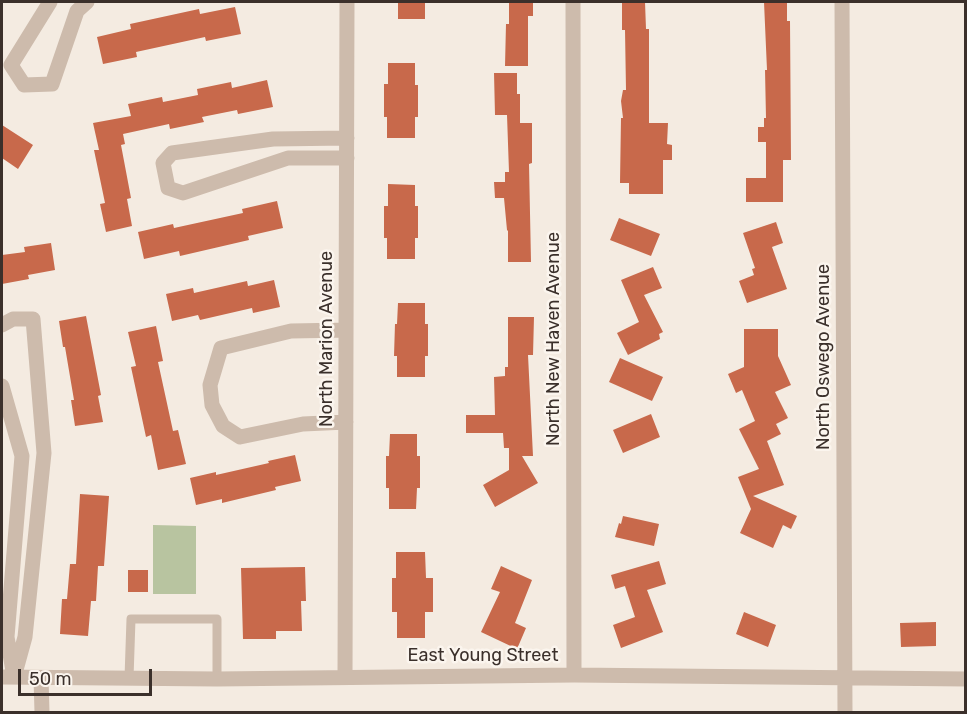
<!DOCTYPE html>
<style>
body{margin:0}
#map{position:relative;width:967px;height:714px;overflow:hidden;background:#f4ebe1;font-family:Rubik,sans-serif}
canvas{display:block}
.frame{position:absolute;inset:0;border:3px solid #3b302b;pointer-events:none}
.scale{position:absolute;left:18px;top:669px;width:134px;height:27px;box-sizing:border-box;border:3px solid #3b302b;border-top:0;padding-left:8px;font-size:18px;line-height:21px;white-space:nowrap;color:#3b302b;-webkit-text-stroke:4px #fbf5ee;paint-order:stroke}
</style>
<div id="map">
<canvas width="967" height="714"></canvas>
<div class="frame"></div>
<div class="scale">50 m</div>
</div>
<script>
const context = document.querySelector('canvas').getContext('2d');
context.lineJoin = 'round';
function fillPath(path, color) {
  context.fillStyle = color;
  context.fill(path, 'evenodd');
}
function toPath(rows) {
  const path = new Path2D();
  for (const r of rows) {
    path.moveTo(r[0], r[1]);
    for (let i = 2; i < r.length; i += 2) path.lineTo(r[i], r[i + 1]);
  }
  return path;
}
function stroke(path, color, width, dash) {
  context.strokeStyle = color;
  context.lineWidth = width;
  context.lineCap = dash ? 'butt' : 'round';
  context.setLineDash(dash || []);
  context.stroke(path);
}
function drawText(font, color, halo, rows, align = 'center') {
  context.font = font + ' Rubik,sans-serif';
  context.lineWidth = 5;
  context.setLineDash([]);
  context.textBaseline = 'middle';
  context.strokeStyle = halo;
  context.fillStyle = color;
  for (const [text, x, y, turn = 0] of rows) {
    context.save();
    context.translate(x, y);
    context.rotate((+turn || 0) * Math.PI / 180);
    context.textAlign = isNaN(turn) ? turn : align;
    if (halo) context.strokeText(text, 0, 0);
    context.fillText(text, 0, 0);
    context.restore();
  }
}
fillPath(toPath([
 [153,525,196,526,196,594,153,594]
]), '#b8c4a0');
fillPath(toPath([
 [398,2,425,2,425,19,398,19],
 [509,2,533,2,533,16,528,16,528,66,505,66,506,24,509,24],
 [622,2,645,2,646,29,649,29,649,123,668,123,667,144,672,145,672,160,663,160,663,194,629,194,629,183,620,183,621,118,623,118,621,101,623,90,626,90,625,30,622,30],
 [764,2,787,2,787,21,790,21,791,160,783,160,783,202,746,202,746,178,766,178,766,142,758,142,758,127,764,127,764,118,766,118,765,70,767,70],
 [235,7,241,34,206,41,205,37,136,52,137,57,103,64,97,37,131,29,130,24,199,9,200,14],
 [388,63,415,63,415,85,418,85,418,117,415,117,415,138,387,138,387,117,384,117,384,84,388,84],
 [494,73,517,73,517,94,520,94,520,123,532,123,532,163,529,164,531,262,508,262,508,231,507,230,504,198,495,198,494,182,505,182,505,172,509,172,507,115,495,115],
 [267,80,273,107,238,114,237,110,202,117,204,122,170,129,169,124,123,134,125,144,121,145,131,198,127,199,132,226,106,232,100,204,105,203,94,150,99,150,93,123,131,116,128,104,162,97,163,102,198,95,197,89,231,82,232,88],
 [2,125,33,145,18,169,2,158],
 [388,184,415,185,415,206,418,206,418,238,415,238,415,259,387,259,387,238,384,238,384,206,388,206],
 [277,201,283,228,248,236,249,240,180,256,179,251,144,259,138,232,173,224,174,228,243,213,242,209],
 [619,218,660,234,651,256,610,240],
 [776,222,783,243,772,247,787,289,747,303,739,281,754,275,752,269,755,268,743,233],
 [51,243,55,270,28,275,29,279,2,284,2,255,25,252,24,247],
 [653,267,662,288,644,295,663,332,659,334,660,339,628,355,617,333,639,322,621,280],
 [274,280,280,307,253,313,252,308,200,320,198,315,172,321,166,294,193,288,194,293,247,281,248,286],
 [398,303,425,303,425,324,428,324,428,356,425,356,425,377,397,377,397,356,394,356,395,324,397,324],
 [86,316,101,395,98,396,103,422,75,426,71,400,74,400,65,347,63,347,59,321],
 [508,317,534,317,533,355,528,355,533,456,522,456,538,483,495,507,483,485,509,470,509,448,504,448,503,433,466,433,466,415,495,415,494,377,505,376,505,367,508,367],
 [156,326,163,361,158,362,173,431,178,430,186,464,158,470,151,435,146,437,131,367,136,366,128,332],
 [744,329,778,329,778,356,791,385,775,392,788,418,776,424,781,434,767,441,784,485,753,496,797,516,791,529,783,525,773,548,740,533,751,509,738,477,759,469,739,429,755,421,742,390,736,393,728,374,744,367],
 [620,358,663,377,652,401,609,382],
 [651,414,660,437,623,453,613,430],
 [390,434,417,434,417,456,420,456,420,488,417,488,416,509,389,509,389,488,386,488,386,456,389,456],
 [295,455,301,481,275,487,276,490,222,503,222,499,196,505,190,478,216,472,216,475,269,463,268,461],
 [80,494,109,496,104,566,98,566,96,601,91,601,88,636,60,634,62,599,67,599,70,564,76,564],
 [623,516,659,524,654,546,615,537,619,523,621,524],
 [396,552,425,552,426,578,433,578,433,612,425,612,425,638,397,638,397,612,392,612,392,578,396,578],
 [659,561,666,584,647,590,663,632,621,648,613,625,635,617,625,586,615,589,611,575],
 [501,566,532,580,515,623,526,628,517,649,481,632,500,592,491,589],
 [305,567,306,601,301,601,302,631,276,631,276,639,243,639,241,568],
 [128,570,148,570,148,592,128,592],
 [744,612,776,625,768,647,736,634],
 [936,622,936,646,901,647,900,623]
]), '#c8694b');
stroke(toPath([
 [129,678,131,619,217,619,217,679]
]), '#cdbbac', 9);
stroke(toPath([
 [50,2,11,65,24,85,52,84,77,11,87,2],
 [573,2,574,675],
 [842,2,845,712],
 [347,138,273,139,172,153,163,163,168,188,183,193,288,158,347,158],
 [2,325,13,319,33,319,44,453,25,637,14,677],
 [2,386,22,456,7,637,13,671],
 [346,422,303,424,240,437,223,426,212,405,210,385,221,348,291,331,346,330],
 [2,677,217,679,574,675,966,679],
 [345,677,347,2],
 [41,678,42,712]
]), '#cdbbac', 15);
drawText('18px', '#3b302b', '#fbf5ee', [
 ["North Marion Avenue",327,339,-90],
 ["North New Haven Avenue",554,339,-90],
 ["North Oswego Avenue",824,357,-90],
 ["East Young Street",483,656]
]);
</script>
